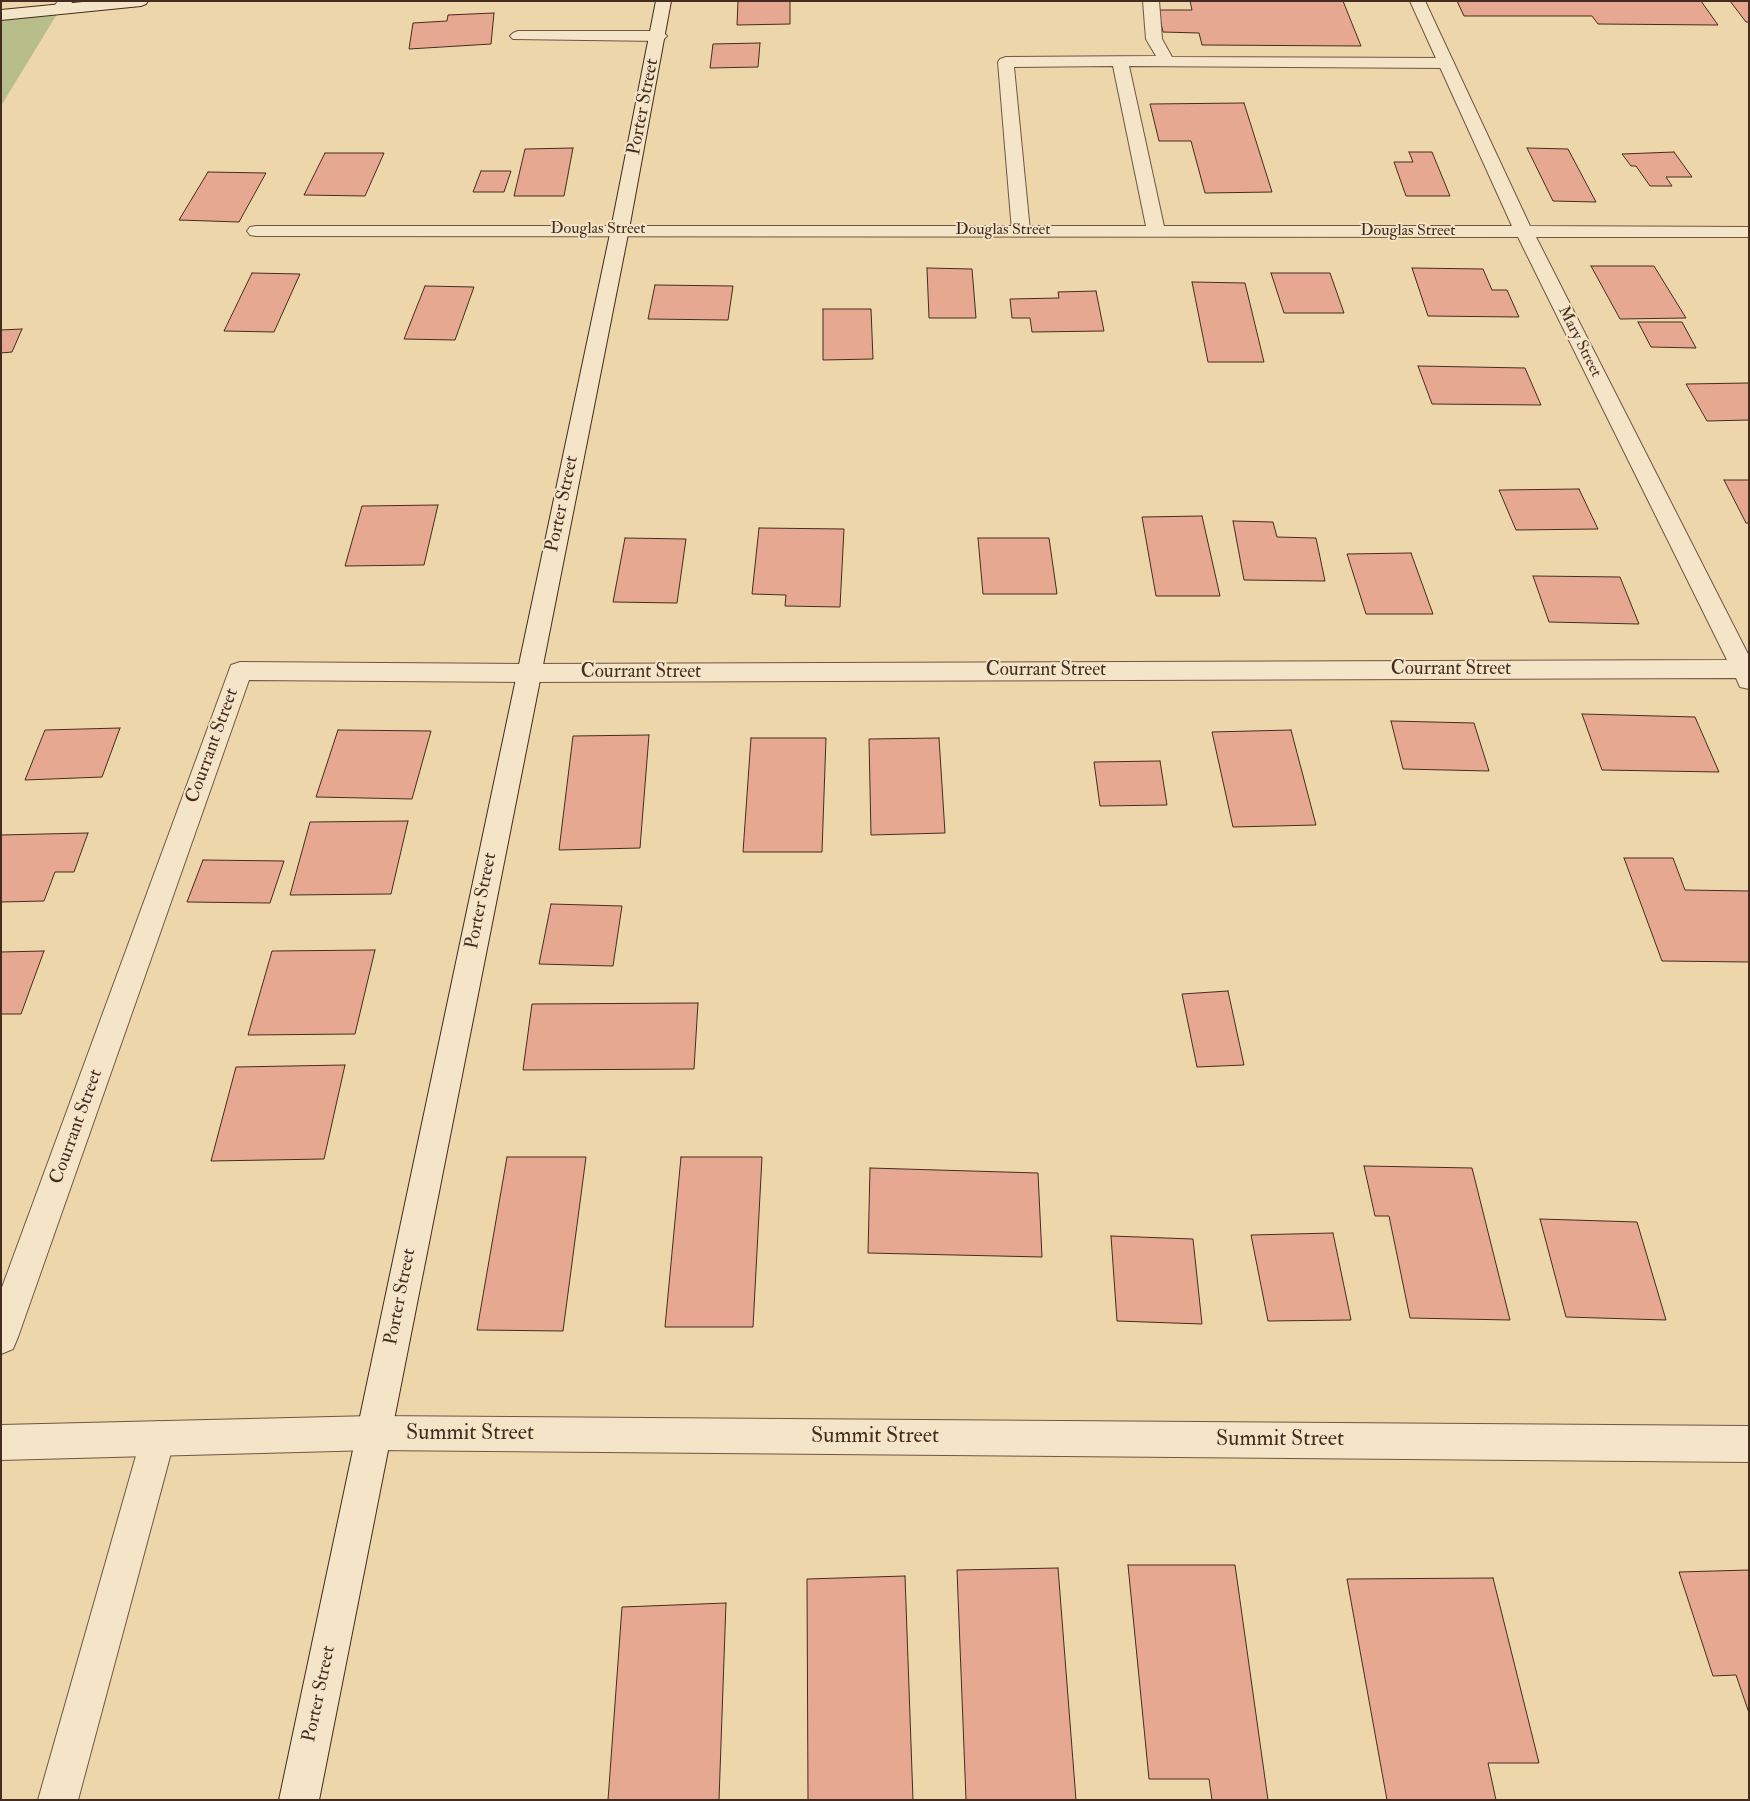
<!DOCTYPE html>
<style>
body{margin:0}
#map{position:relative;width:1750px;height:1801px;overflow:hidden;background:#eed6ab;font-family:"IM FELL Double Pica",serif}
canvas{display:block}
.frame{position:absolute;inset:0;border:2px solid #442c20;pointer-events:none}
</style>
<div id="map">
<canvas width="1750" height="1801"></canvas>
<div class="frame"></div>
</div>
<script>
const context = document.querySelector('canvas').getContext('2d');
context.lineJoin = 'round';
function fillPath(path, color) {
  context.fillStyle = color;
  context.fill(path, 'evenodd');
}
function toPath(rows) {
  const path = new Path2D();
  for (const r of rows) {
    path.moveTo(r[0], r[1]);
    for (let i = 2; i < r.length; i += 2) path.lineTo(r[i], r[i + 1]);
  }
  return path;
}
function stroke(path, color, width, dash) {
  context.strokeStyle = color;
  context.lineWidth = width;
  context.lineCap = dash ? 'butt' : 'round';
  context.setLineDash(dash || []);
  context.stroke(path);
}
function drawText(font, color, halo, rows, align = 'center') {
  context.font = font + ' "IM FELL Double Pica",serif';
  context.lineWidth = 4;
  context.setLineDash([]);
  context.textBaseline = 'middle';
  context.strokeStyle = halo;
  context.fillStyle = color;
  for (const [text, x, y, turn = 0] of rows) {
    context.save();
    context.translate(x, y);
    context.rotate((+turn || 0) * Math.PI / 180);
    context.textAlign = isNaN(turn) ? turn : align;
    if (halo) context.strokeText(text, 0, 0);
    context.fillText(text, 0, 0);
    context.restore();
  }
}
fillPath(toPath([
 [60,9,1,106,1,15]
]), '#b7be8a');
const building = toPath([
 [738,1,790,1,790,24,737,25,738,1],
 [1190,1,1343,1,1361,46,1202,45,1199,33,1163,32,1158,10,1192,10,1190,1],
 [1457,1,1701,1,1718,25,1598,24,1592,16,1464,16,1457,1],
 [1730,1,1749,1,1749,22,1746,22,1730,1],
 [494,13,491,44,409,49,413,23,447,21,448,15,494,13],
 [760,43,758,67,710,68,713,44,760,43],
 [1244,103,1272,192,1205,193,1191,141,1159,141,1150,104,1244,103],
 [573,148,564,196,514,196,525,149,573,148],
 [1527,148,1568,149,1596,202,1553,201,1527,148],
 [1409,152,1432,152,1450,196,1406,196,1394,162,1413,162,1409,152],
 [1674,152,1692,177,1666,177,1672,186,1650,186,1636,166,1631,166,1622,154,1674,152],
 [325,153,384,153,365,196,304,195,325,153],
 [481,171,511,171,504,192,473,192,481,171],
 [208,172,266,173,239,222,179,220,208,172],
 [1591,266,1654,266,1686,318,1620,319,1591,266],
 [927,268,972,269,976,318,929,318,927,268],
 [1412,268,1483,269,1492,290,1507,290,1519,317,1428,316,1412,268],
 [252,273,300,274,274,332,224,331,252,273],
 [1271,273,1330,273,1344,313,1284,313,1271,273],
 [1192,282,1245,283,1264,362,1208,362,1192,282],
 [655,285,733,286,728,320,648,319,655,285],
 [425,286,474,287,455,340,404,339,425,286],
 [1096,291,1104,331,1032,332,1030,318,1012,318,1010,299,1059,298,1058,292,1096,291],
 [823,309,871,309,873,359,823,360,823,309],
 [1638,322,1682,322,1696,348,1651,347,1638,322],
 [22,329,12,352,1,353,1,330,22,329],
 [1418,366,1525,368,1541,405,1432,404,1418,366],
 [1749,383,1749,420,1707,421,1686,384,1749,383],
 [1724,480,1749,480,1749,523,1746,523,1724,480],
 [1579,489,1598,529,1516,530,1499,490,1579,489],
 [438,505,424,565,345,566,362,506,438,505],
 [1202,516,1220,596,1156,596,1142,517,1202,516],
 [1233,521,1273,522,1277,537,1316,538,1325,581,1244,580,1233,521],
 [759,528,844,529,840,607,785,606,786,595,752,594,759,528],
 [625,538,686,539,677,603,613,602,625,538],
 [978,538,1049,538,1057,594,983,594,978,538],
 [1411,553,1433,614,1366,614,1347,554,1411,553],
 [1533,576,1620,577,1639,624,1549,622,1533,576],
 [1582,714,1695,717,1719,772,1602,770,1582,714],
 [1391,721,1474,723,1489,771,1403,769,1391,721],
 [120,728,102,777,25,780,45,730,120,728],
 [338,730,431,731,412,799,316,797,338,730],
 [1291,730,1316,825,1233,827,1212,732,1291,730],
 [649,735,640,848,559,850,573,736,649,735],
 [751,738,826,738,822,852,743,852,751,738],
 [939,738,945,833,871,835,869,739,939,738],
 [1160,761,1167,805,1100,806,1094,762,1160,761],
 [408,821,391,894,290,895,310,822,408,821],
 [88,833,74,872,55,872,44,901,1,902,1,835,88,833],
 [1624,858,1673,858,1685,890,1749,891,1749,962,1662,961,1624,858],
 [203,860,284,861,270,903,187,902,203,860],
 [551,904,622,906,613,966,539,964,551,904],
 [375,950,355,1034,248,1035,272,951,375,950],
 [44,951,21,1014,1,1014,1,952,44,951],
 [1228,991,1244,1065,1197,1067,1182,994,1228,991],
 [698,1003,694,1069,523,1070,532,1004,698,1003],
 [345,1065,324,1159,211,1161,236,1067,345,1065],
 [507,1157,586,1157,563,1331,477,1330,507,1157],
 [681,1157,762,1157,753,1327,665,1327,681,1157],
 [1364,1166,1472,1168,1510,1320,1410,1318,1389,1216,1375,1216,1364,1166],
 [870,1168,1038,1173,1042,1257,868,1253,870,1168],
 [1540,1219,1637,1222,1666,1320,1566,1317,1540,1219],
 [1333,1233,1351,1320,1268,1321,1251,1235,1333,1233],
 [1111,1236,1193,1239,1202,1324,1117,1321,1111,1236],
 [1128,1565,1235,1565,1268,1800,1212,1800,1209,1779,1149,1779,1128,1565],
 [1058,1568,1076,1800,966,1800,957,1570,1058,1568],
 [1749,1570,1749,1713,1736,1675,1713,1676,1679,1572,1749,1570],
 [905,1576,913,1800,808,1800,807,1579,905,1576],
 [1493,1578,1539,1763,1488,1763,1496,1800,1387,1800,1347,1579,1493,1578],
 [726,1603,719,1800,608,1800,622,1607,726,1603]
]);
fillPath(building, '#e6a891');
stroke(building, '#442c20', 1);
const lane = toPath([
 [1143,1,1159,1,1162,39,1172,57,1446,58,1452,60,1454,63,1452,66,1446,68,1129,66,1165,231,1162,235,1156,236,1150,235,1147,231,1113,66,1014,67,1030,231,1027,235,1021,236,1015,235,1012,231,998,62,1000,59,1006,57,1156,56,1146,39,1143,1],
 [518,31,659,31,664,33,667,36,664,39,659,41,513,39,510,36,513,33,518,31],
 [158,1421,170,1426,175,1438,78,1800,38,1800,141,1438,146,1426,158,1421]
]);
const street = toPath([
 [58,1,73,1,65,12,60,14,55,12,52,9,58,1],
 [1410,1,1425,1,1530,226,1749,227,1749,237,1536,237,1749,656,1749,689,1740,687,1736,678,528,682,249,680,18,1337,13,1349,1,1354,1,1290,231,665,240,662,528,664,1727,660,1518,237,256,236,250,235,247,231,250,227,256,226,1512,226,1410,1],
 [373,1416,1749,1426,1749,1462,373,1450,1,1460,1,1425,373,1416]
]);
const secondary = toPath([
 [93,1,148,1,146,4,141,6,1,20,1,10,93,1],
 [656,1,671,1,629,229,319,1800,279,1800,611,229,656,1]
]);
stroke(lane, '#6e5643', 2);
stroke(street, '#6e5643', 2);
stroke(secondary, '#442c20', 2);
fillPath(lane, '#f4e4c8');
fillPath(street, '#f4e4c8');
fillPath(secondary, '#f4e4c8');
drawText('16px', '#442c20', '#f4e4c8', [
 ["Douglas Street",598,230],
 ["Douglas Street",1003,231],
 ["Douglas Street",1408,232],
 ["Mary Street",1579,342,63]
]);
drawText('19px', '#442c20', '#f4e4c8', [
 ["Porter Street",644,107,-79],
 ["Porter Street",563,504,-78],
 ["Courrant Street",1451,670],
 ["Courrant Street",1046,671],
 ["Courrant Street",641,673],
 ["Courrant Street",213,746,-70],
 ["Porter Street",482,901,-79],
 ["Courrant Street",77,1127,-70],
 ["Porter Street",401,1297,-79],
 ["Porter Street",320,1694,-78]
]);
drawText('22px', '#442c20', '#f4e4c8', [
 ["Summit Street",470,1434],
 ["Summit Street",875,1437],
 ["Summit Street",1280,1440]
]);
</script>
